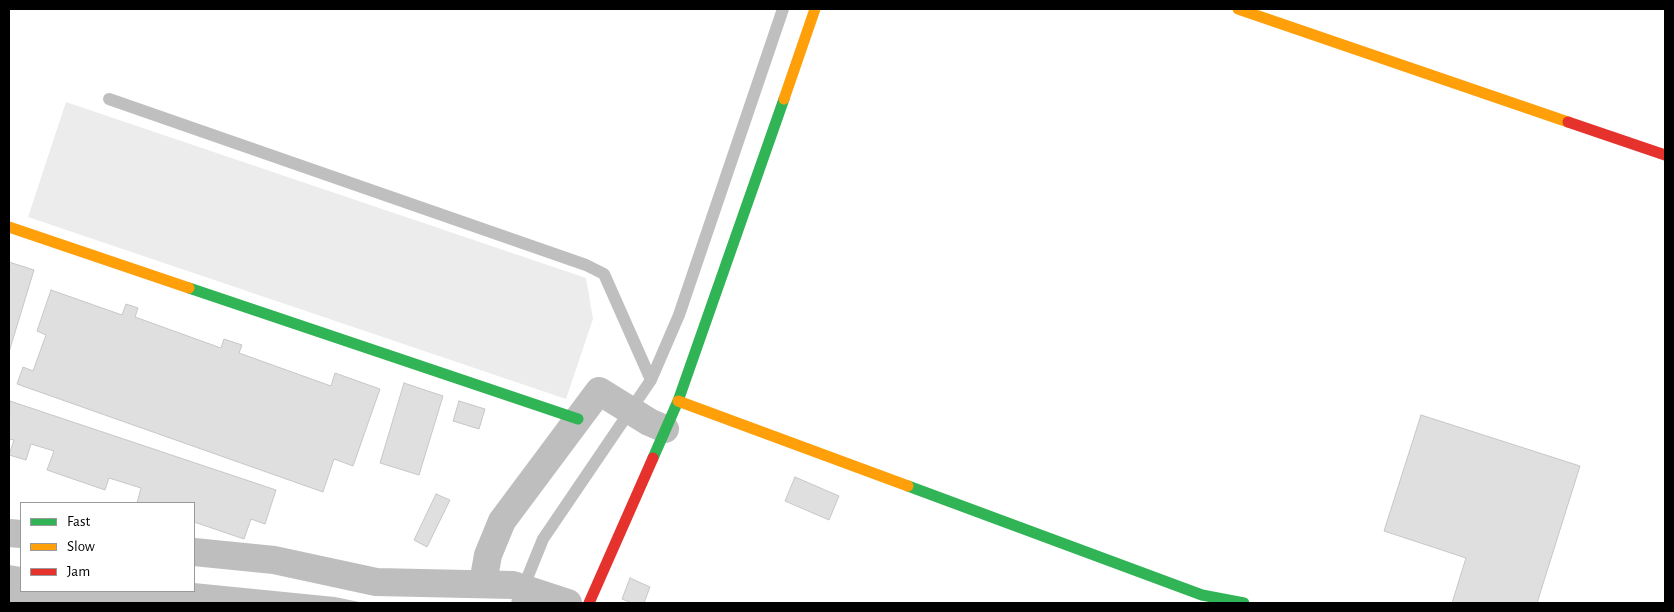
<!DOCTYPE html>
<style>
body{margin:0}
#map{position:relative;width:1674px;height:612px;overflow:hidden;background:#fff;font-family:"Alegreya Sans",sans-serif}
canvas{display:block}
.frame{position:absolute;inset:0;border:10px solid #000;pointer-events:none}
.legend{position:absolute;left:20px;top:502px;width:175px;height:90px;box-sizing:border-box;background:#fff;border:1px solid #999;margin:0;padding:6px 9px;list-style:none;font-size:15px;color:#000}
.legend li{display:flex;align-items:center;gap:10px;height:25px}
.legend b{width:25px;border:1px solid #999}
</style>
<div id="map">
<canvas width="1674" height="612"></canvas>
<div class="frame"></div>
<ul class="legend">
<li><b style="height:6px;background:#30b455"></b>Fast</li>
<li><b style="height:6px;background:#ff9f0a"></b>Slow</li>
<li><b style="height:6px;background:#e5322d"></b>Jam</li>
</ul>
</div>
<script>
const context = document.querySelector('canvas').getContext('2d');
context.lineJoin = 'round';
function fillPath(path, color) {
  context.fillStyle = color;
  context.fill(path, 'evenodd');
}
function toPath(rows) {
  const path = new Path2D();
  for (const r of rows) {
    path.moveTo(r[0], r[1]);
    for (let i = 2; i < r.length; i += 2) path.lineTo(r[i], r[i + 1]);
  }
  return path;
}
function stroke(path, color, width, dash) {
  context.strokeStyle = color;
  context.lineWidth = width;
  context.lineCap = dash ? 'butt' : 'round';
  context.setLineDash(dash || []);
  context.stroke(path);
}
fillPath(toPath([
 [66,102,586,278,593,319,566,399,28,217]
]), '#ececec');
fillPath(toPath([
 [9,565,21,567,21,591,194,591,194,583,335,597,364,603,9,603]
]), '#bfbfbf');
stroke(toPath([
 [109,99,586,265,604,274,651,380],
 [517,603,543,539,651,380,679,315,783,9]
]), '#bfbfbf', 12);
const building = toPath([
 [9,262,34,270,9,352,9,262],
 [51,290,122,315,126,304,138,308,135,317,221,348,224,339,242,345,239,353,331,386,335,373,380,389,353,466,334,459,323,492,17,384,23,367,33,371,46,335,37,331,51,290],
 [404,383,443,396,419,475,380,463,404,383],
 [10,401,276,490,265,524,251,519,244,539,194,522,194,503,137,503,141,488,109,478,105,490,47,470,54,451,31,444,26,460,9,455,14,440,9,439,10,401],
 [459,401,485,409,479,429,453,421,459,401],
 [1421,415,1580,466,1537,603,1452,603,1466,558,1384,531,1421,415],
 [795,477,839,496,829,520,785,501,795,477],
 [436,494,450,500,427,547,414,540,436,494],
 [630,578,650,587,644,603,632,603,622,599,630,578]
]);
fillPath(building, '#dfdfdf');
stroke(building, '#c7c7c7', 1);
stroke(toPath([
 [9,533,21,534],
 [194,552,274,560,376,582,513,585,568,603],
 [483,583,488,555,502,521,599,391,649,422,665,429]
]), '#bebebe', 28);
stroke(toPath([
 [189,288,578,419],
 [653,458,678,401,784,99],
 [908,486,1202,595,1244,603]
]), '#30b455', 11);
stroke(toPath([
 [1238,9,1568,122],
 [784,99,815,9],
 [9,227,189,288],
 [678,401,908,486]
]), '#ff9f0a', 11);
stroke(toPath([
 [1568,122,1665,155],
 [589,603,653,458]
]), '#e5322d', 11);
</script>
